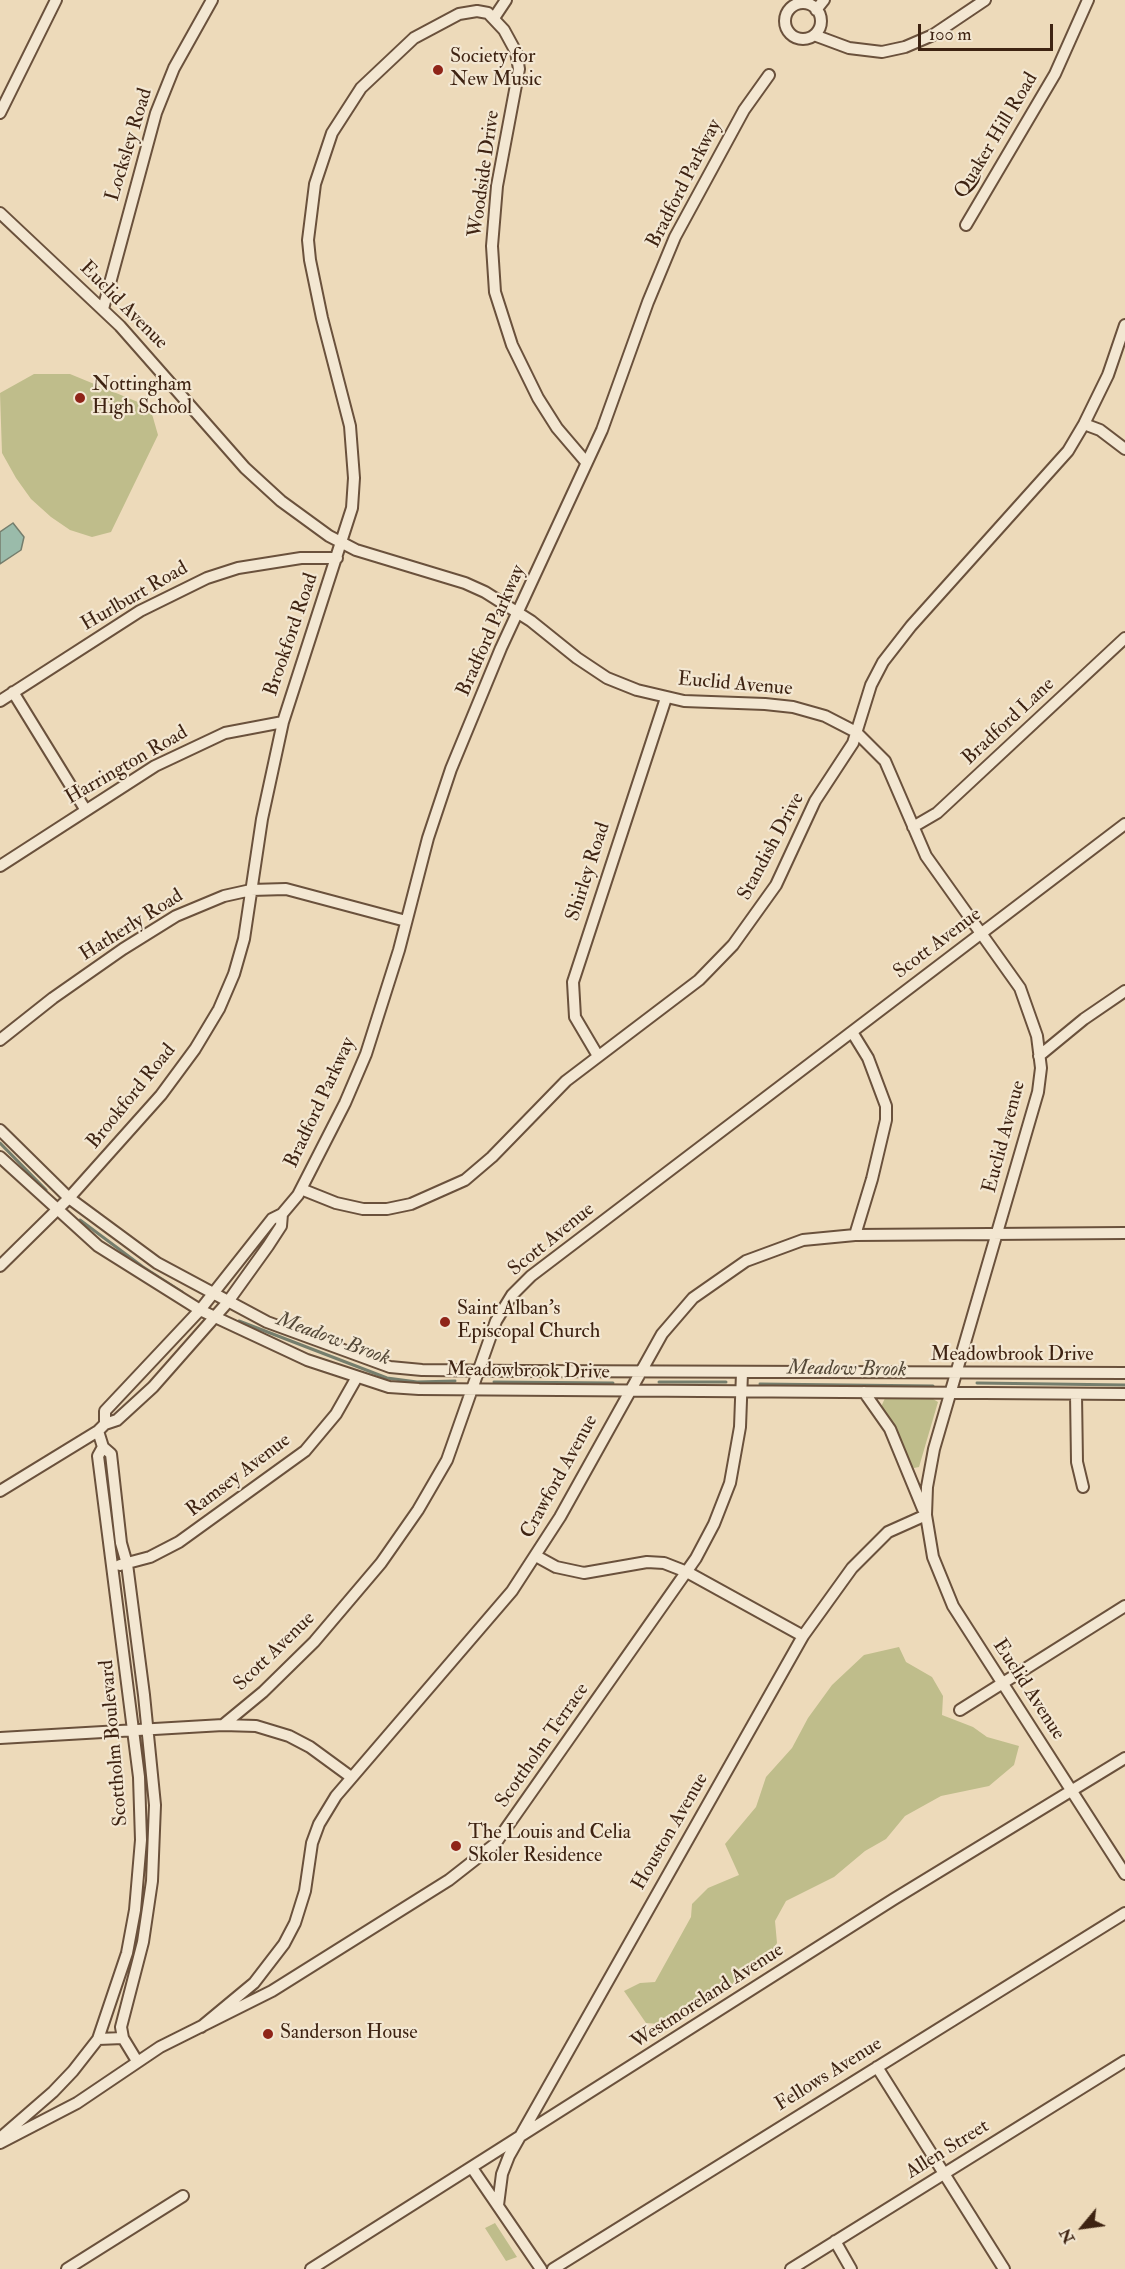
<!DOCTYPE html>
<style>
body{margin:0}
#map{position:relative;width:1125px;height:2269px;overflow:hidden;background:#eddaba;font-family:"IM FELL Double Pica",serif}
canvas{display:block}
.north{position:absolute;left:1053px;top:2197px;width:60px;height:60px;-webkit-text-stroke:4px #f3e7d2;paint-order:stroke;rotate:241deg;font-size:16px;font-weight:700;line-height:24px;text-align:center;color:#3e2312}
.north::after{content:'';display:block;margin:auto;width:21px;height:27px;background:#3e2312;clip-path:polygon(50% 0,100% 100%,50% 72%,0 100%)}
.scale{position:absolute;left:918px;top:24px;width:135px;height:27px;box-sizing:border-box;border:3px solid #3e2312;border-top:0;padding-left:8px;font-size:18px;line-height:21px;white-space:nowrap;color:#3e2312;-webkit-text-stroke:4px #f3e7d2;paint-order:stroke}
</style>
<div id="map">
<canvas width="1125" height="2269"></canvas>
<div class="north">N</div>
<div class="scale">100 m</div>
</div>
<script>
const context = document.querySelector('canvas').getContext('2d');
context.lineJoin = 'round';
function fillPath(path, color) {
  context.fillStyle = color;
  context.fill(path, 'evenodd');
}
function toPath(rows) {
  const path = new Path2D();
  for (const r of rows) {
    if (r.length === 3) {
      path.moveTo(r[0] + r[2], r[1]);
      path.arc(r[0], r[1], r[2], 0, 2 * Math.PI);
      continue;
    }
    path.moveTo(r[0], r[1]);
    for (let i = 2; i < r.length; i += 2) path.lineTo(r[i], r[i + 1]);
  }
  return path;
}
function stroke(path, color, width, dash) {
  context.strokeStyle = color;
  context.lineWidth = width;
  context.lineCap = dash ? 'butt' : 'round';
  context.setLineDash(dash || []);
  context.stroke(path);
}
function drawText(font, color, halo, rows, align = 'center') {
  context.font = font + ' "IM FELL Double Pica",serif';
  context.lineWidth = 4.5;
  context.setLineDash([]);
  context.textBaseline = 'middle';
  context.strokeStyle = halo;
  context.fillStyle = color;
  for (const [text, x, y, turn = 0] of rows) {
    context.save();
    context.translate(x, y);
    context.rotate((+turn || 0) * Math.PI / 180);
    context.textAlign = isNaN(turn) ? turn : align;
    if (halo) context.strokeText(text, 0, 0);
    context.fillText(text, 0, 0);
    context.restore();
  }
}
fillPath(toPath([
 [34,374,70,374,150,407,158,435,111,532,92,537,70,530,51,517,31,499,16,478,2,453,0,393],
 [885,1398,933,1399,938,1402,919,1467,914,1468,911,1465,881,1407],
 [899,1647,906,1662,932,1677,943,1696,942,1715,973,1727,987,1737,1019,1746,1014,1765,989,1786,941,1796,905,1816,886,1839,865,1851,834,1877,786,1901,775,1921,777,1943,766,1960,748,1976,659,2024,646,2023,624,1991,640,1983,655,1982,691,1917,692,1904,708,1888,739,1875,725,1844,756,1807,766,1777,792,1748,808,1718,832,1685,864,1655],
 [495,2223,517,2257,506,2261,485,2228]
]), '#bfbd8b');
const water = toPath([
 [13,523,24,537,21,550,0,564,0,532,13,523]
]);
fillPath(water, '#9abbaa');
stroke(water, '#757e6d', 1.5);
stroke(toPath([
 [0,1143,46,1190],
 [80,1220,143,1267,182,1292],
 [239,1321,387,1378,417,1382,455,1381],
 [494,1382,613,1383],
 [659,1382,726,1382],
 [977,1383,1125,1385],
 [760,1384,933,1386]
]), '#757e6d', 3);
const minor = toPath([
 [803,21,18],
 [816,10,824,0],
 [494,18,506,0],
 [814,35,849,48,882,52,905,47,933,35,985,0],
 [0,113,56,0],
 [0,213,120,326,245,468,281,501,329,536,356,550,465,583,485,592,531,621,577,658,607,678,637,690,684,701,765,704,793,707,825,716,856,732,885,761,926,856,1020,988,1037,1036,1041,1068,1038,1092,934,1449,927,1487,926,1515,933,1557,953,1606,1125,1874],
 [966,225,1055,74,1088,0],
 [103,309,156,113,174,68,212,0],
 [1084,424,1100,430,1125,449],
 [13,692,85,809],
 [0,701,140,611,207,578,238,568,301,558,337,558],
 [913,827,937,813,1125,638],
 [0,866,155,766,225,733,283,722],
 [852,1032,868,1058,886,1106,886,1120,872,1179,855,1235],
 [0,1040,53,998,123,949,176,916,224,896,251,890,286,889,406,921],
 [598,1056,575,1017,573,982,666,698],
 [1039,1056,1084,1019,1125,991],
 [0,1130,69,1198,157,1263,267,1322,390,1367,422,1370,518,1371,1125,1373],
 [0,1157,98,1246,200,1310,307,1360,389,1387,419,1389,1125,1394],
 [301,1189,336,1203,363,1209,387,1209,411,1204,465,1180,492,1157,566,1081,699,980,733,945,776,885,815,801,853,743,871,685,883,662,911,626,1068,451,1084,424,1108,375,1125,325],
 [0,1266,69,1198,161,1095,195,1049,219,1009,234,974,244,939,262,819,283,722,352,508,354,478,350,426,322,318,310,260,308,240,315,184,332,133,361,88,414,38,459,14,477,11,488,13,504,30,516,52,519,69,497,186,492,246,495,292,512,345,538,398,557,428,586,462],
 [864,1392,890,1429,923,1509],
 [1076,1394,1077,1462,1083,1487],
 [105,1424,105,1411,200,1310,272,1219,282,1214,298,1195,345,1103,366,1054,399,950,428,838,451,769,501,648,602,430,648,302,675,237,744,110,769,75],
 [98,1431,103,1447,111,1454,121,1543,127,1564,144,1695,155,1805,152,1881,143,1942,121,2027,123,2038],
 [0,1491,98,1431,105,1424,117,1420,153,1387,227,1303,268,1246,281,1226,282,1214],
 [536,1556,556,1567,584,1573,647,1562,664,1563,687,1572,803,1636],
 [120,1565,150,1557,179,1542,305,1451,336,1414,357,1377],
 [960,1710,1125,1606],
 [223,1725,256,1726,289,1736,310,1747,351,1777],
 [0,1738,223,1725,263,1692,314,1642,381,1563,418,1510,447,1460,496,1321,512,1295,531,1276,1125,824],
 [201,2027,254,1983,284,1944,295,1923,305,1891,312,1843,319,1824,336,1796,512,1591,560,1517,662,1334,693,1298,746,1261,803,1240,855,1235,1125,1233],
 [98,2039,123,2038,137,2061],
 [877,2067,1004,2269],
 [0,2138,53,2092,73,2071,98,2039,127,1953,135,1910,141,1840,139,1777,98,1456,103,1447],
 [0,2143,77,2103,160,2047,272,1991,449,1880,495,1844,696,1558,714,1524,730,1483,740,1427,742,1373],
 [472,2168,541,2269],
 [498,2205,502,2174,509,2156,803,1636,852,1568,888,1532,926,1515],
 [835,2241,851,2269],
 [67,2269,183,2196],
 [311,2269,894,1899,1125,1758],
 [553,2269,1125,1913],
 [791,2269,1125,2061]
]);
stroke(minor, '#6a513c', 14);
stroke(minor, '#f3e7d2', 10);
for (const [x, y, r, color] of [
 [438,70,6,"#8f2418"],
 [80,398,6,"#8f2418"],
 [445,1322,6,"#8f2418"],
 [456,1846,6,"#8f2418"],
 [268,2034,6,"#8f2418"]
]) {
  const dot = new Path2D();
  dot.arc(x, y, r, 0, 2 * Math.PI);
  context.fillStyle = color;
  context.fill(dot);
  stroke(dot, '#f3e7d2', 2);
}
drawText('20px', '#3e2312', '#f3e7d2', [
 ["Society for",450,58],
 ["New Music",450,81],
 ["Nottingham",92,386],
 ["High School",92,409],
 ["Saint Alban's",457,1310],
 ["Episcopal Church",457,1333],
 ["The Louis and Celia",468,1834],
 ["Skoler Residence",468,1857],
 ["Sanderson House",280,2034]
], 'left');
drawText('20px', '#3e2312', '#f3e7d2', [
 ["Quaker Hill Road",997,136,-59],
 ["Locksley Road",130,145,-73],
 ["Woodside Drive",485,174,-82],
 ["Bradford Parkway",685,184,-63],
 ["Euclid Avenue",123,306,45],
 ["Hurlburt Road",135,597,-30],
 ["Bradford Parkway",492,631,-66],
 ["Brookford Road",292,635,-71],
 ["Euclid Avenue",735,685,5],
 ["Bradford Lane",1009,722,-43],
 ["Harrington Road",127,766,-30],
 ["Standish Drive",772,847,-62],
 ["Shirley Road",589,872,-72],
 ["Hatherly Road",132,926,-32],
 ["Scott Avenue",938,944,-37],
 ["Brookford Road",132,1097,-51],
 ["Bradford Parkway",321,1103,-65],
 ["Euclid Avenue",1005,1137,-75],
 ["Scott Avenue",552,1240,-39],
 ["Meadowbrook Drive",1012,1356],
 ["Meadowbrook Drive",528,1372,1],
 ["Ramsey Avenue",239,1476,-37],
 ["Crawford Avenue",560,1477,-61],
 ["Scott Avenue",275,1652,-44],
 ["Euclid Avenue",1028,1690,57],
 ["Scottholm Boulevard",115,1743,-95],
 ["Scottholm Terrace",543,1746,-55],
 ["Houston Avenue",671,1832,-60],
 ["Westmoreland Avenue",708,1997,-33],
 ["Fellows Avenue",829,2075,-32],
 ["Allen Street",948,2150,-32]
]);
drawText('italic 21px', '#554938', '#f3e7d2', [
 ["Meadow Brook",333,1340,20],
 ["Meadow Brook",847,1370,1]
]);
</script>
